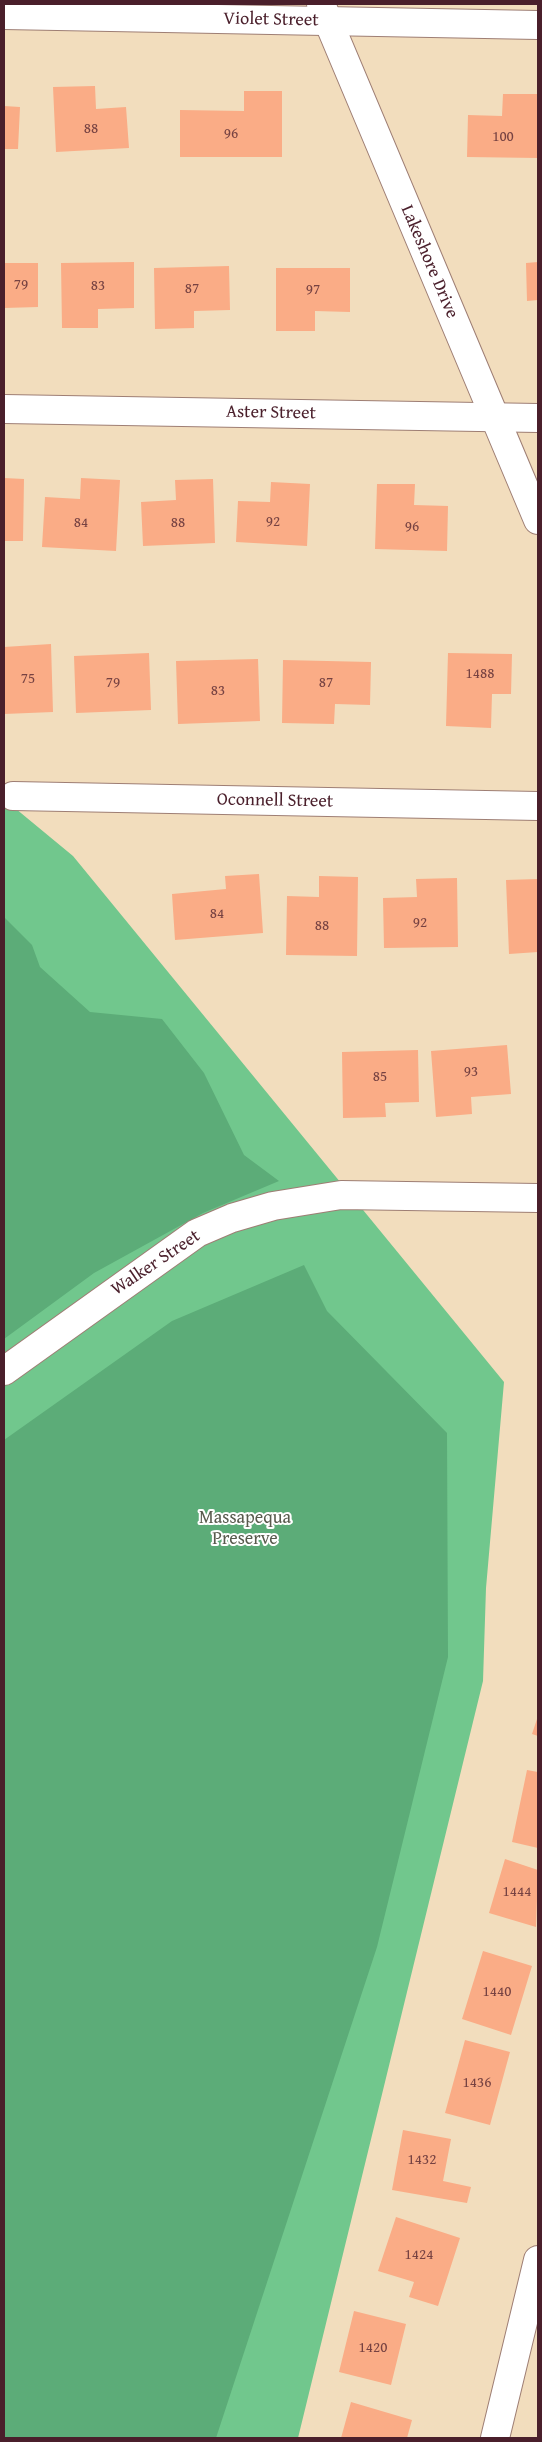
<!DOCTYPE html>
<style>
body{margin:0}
#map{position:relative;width:542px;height:2442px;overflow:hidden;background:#f2ddbd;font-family:"Gentium Book Plus",serif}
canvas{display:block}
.frame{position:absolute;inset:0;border:5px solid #4a1f2b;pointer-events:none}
</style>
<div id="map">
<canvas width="542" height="2442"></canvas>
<div class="frame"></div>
</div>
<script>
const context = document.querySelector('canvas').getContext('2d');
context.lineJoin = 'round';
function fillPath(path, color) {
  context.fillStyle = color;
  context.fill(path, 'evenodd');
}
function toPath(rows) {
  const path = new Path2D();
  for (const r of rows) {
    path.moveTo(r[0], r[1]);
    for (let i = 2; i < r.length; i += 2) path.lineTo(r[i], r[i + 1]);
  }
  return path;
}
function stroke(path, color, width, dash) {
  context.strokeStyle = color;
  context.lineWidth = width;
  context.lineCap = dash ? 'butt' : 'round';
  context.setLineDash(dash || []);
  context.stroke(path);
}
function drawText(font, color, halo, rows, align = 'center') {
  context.font = font + ' "Gentium Book Plus",serif';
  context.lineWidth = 4;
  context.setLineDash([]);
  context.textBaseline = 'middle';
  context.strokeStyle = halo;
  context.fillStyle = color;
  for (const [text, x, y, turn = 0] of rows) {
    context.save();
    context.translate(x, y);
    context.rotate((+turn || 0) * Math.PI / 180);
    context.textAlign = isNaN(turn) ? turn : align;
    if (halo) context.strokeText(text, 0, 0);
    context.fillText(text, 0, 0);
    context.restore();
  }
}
fillPath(toPath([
 [4,799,73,856,504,1382,486,1588,483,1681,298,2438,4,2438]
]), '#71c78d');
fillPath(toPath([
 [4,917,32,945,40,967,90,1012,162,1019,204,1073,244,1155,279,1181,203,1213,94,1273,4,1339],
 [304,1265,327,1311,447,1433,448,1657,377,1947,216,2438,4,2438,4,1440,172,1321]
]), '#5cac78');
fillPath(toPath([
 [95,86,96,109,126,107,129,148,56,152,53,87],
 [244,91,282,91,282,157,180,157,180,110,244,111],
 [503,94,538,94,538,158,467,157,468,115,502,116],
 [4,106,20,107,18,149,4,149],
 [134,262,134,308,98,309,98,328,62,328,61,263],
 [538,262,538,300,527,301,526,263],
 [4,263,38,263,38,307,4,308],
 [229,266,230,310,194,311,194,328,155,329,154,268],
 [276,268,350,268,350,312,315,311,315,331,276,331],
 [4,478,24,479,23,541,4,541],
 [81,478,120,480,116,551,42,547,45,497,80,499],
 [213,479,215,543,143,546,141,502,176,500,175,480],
 [271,482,310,484,307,546,236,542,238,501,270,502],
 [377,484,415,484,414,505,448,506,447,551,375,549],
 [51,644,53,712,4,714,4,647],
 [149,653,151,710,76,713,74,656],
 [448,653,512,654,511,694,492,694,491,728,446,726],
 [258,659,260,721,178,724,176,661],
 [283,660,371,662,370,705,335,704,334,724,282,723],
 [259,874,263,933,175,940,172,894,226,889,225,876],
 [319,876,358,877,357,956,286,955,287,896,319,897],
 [457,878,458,947,384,948,383,898,417,897,416,879],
 [538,879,538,952,509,954,506,880],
 [507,1045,511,1094,471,1097,472,1114,436,1117,431,1051],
 [418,1050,419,1102,385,1103,386,1117,343,1118,342,1052],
 [538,1716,538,1736,532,1734],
 [527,1770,538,1772,538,1848,512,1842],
 [505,1859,538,1870,536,1927,489,1913],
 [483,1951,532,1966,511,2035,462,2019],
 [465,2040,510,2052,490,2125,445,2113],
 [403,2130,451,2139,443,2181,471,2187,467,2203,392,2190],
 [396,2217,460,2238,438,2306,409,2297,414,2282,378,2271],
 [354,2311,406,2324,391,2385,339,2372],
 [351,2402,412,2420,407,2438,341,2438]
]), '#faac86');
const minor = toPath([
 [4,15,538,25],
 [4,409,538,418],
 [13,796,538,806],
 [4,1371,197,1233,232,1218,273,1206,341,1195,538,1198]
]);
const tertiary = toPath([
 [321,4,538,520],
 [495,2438,538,2260]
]);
stroke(minor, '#9e7e74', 30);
stroke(tertiary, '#9e7e74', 30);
stroke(minor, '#fff', 28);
stroke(tertiary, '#fff', 28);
drawText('15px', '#764242', null, [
 ["88",91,129],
 ["96",231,134],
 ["100",503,137],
 ["79",21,285],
 ["83",98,286],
 ["87",192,289],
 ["97",313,290],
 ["92",273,522],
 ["84",81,523],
 ["88",178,523],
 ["96",412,527],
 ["1488",480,674],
 ["75",28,679],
 ["79",113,683],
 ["87",326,683],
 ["83",218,691],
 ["84",217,914],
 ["92",420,923],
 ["88",322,926],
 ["93",471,1072],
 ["85",380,1077],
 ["1444",517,1892],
 ["1440",497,1992],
 ["1436",477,2083],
 ["1432",422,2160],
 ["1424",419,2255],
 ["1420",373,2348]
]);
drawText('18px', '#4a1f2b', '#fff', [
 ["Violet Street",271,20,1],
 ["Lakeshore Drive",429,262,67],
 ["Aster Street",271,413,1],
 ["Oconnell Street",275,801,1],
 ["Walker Street",156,1263,-34]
]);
drawText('18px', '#585a4d', '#fff', [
 ["Massapequa",245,1518],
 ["Preserve",245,1539]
]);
</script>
